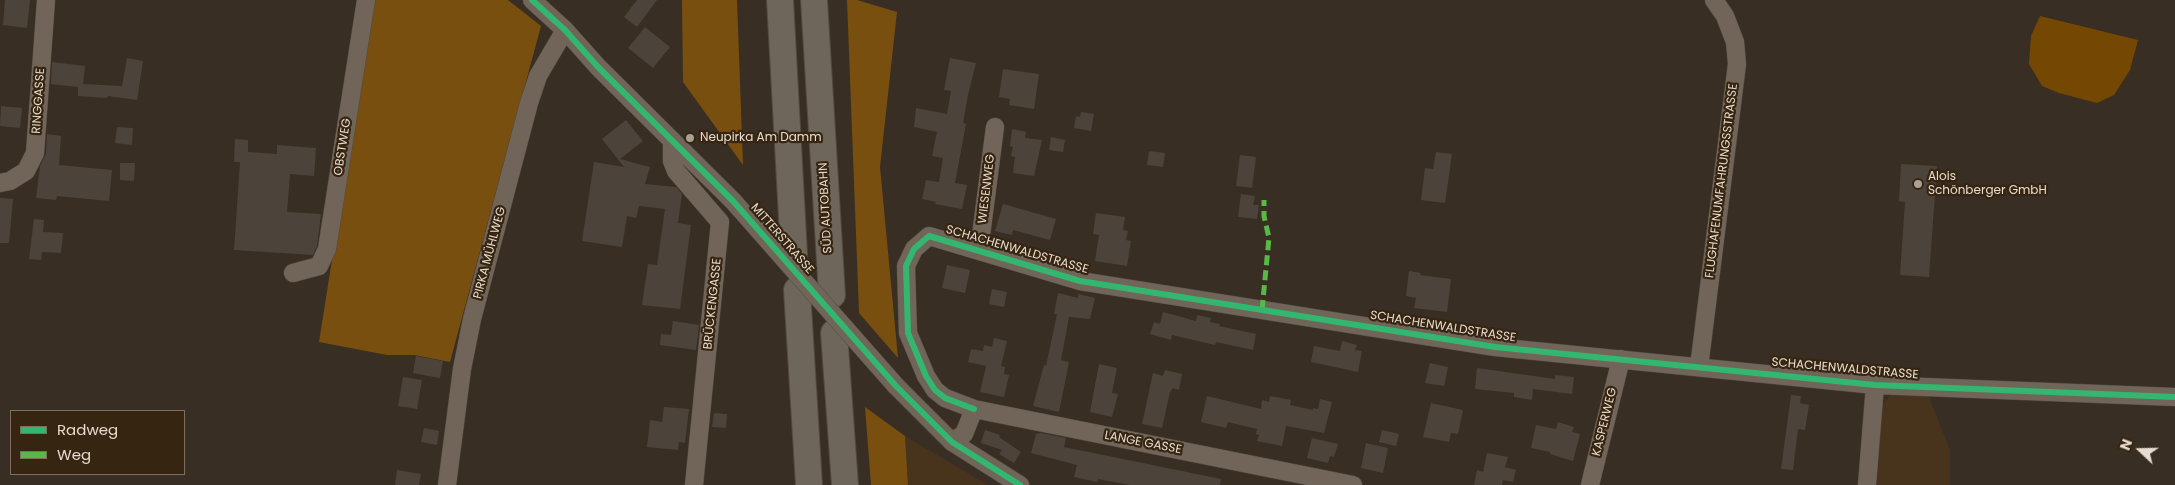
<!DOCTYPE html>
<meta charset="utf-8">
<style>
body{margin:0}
#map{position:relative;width:2175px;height:485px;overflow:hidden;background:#382e23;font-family:Poppins,sans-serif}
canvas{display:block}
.legend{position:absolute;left:10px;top:410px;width:175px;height:65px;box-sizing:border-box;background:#362511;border:1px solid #7d6e5d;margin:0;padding:6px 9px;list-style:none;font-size:15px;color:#e8dcd0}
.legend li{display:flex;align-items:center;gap:10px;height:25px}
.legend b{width:25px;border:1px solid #7d6e5d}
.north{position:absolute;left:2115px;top:425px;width:50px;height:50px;-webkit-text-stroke:4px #362511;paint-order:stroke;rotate:291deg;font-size:14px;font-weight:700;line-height:20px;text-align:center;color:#e8dcd0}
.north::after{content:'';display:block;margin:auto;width:18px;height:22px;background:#e8dcd0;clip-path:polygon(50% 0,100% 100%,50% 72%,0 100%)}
</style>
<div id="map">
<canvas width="2175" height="485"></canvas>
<ul class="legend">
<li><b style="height:6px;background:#33b770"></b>Radweg</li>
<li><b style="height:6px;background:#58b947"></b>Weg</li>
</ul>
<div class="north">N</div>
</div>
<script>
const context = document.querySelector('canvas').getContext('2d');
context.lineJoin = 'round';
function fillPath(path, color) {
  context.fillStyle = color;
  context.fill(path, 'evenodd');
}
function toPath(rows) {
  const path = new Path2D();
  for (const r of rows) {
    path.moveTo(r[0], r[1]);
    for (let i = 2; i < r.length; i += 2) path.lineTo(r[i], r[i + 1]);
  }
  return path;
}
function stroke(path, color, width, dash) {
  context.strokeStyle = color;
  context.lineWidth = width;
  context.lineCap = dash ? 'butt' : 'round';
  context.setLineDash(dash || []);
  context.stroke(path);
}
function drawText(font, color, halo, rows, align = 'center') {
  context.font = font + ' Poppins,sans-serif';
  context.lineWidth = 4.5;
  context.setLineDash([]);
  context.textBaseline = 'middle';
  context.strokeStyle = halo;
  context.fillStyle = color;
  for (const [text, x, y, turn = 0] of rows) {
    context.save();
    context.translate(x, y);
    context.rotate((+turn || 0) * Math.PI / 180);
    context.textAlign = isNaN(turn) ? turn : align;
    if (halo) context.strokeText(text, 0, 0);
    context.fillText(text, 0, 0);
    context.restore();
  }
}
fillPath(toPath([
 [1892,393,1928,395,1950,450,1950,485,1876,485,1881,407],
 [905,436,988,485,908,485]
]), '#48341c');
fillPath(toPath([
 [373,0,508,0,541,26,450,362,414,355,387,355,319,342],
 [682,0,737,0,743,165,683,82],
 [847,0,857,0,897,12,880,167,898,358,859,313],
 [865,407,905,436,908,485,871,485]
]), '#794f10');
fillPath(toPath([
 [2040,16,2138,40,2130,70,2114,95,2097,103,2059,93,2042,86,2029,64,2031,36]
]), '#744803');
fillPath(toPath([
 [5,0,30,0,27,28,3,25],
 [637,0,657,0,637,27,624,17],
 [645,27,670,47,653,68,628,48],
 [127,58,143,61,137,100,108,96,107,98,78,96,78,87,51,84,52,62,85,66,83,84,122,86],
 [950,58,976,63,968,95,963,123,966,124,955,183,967,185,962,209,935,204,936,202,922,199,926,180,939,182,943,158,932,156,937,132,914,127,916,108,947,114,951,91,944,90],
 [1003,69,1039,74,1034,109,1009,105,1010,99,999,97],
 [1,106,22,108,20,128,0,126],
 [1081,112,1094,114,1091,131,1074,128,1076,116,1080,117],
 [626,120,643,141,620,159,650,167,645,184,676,187,682,194,678,223,691,225,680,309,642,305,648,264,657,265,665,209,639,206,636,218,627,216,622,247,582,241,594,162,624,167,602,139],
 [117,127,133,128,132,145,115,143],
 [1012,129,1026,132,1025,138,1042,140,1034,176,1013,173,1015,157,1011,156,1013,147,1010,146],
 [47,134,61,136,59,165,112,170,109,201,57,196,56,200,36,198,40,166,46,154],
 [1051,137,1065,140,1063,152,1049,150],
 [235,139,248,140,248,152,277,154,277,145,316,148,314,176,290,174,287,212,321,214,317,246,313,255,234,250,240,162,234,162],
 [1149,151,1165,153,1163,167,1147,165],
 [1436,152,1452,154,1445,203,1421,200,1425,168,1433,169],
 [1240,155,1256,157,1252,188,1236,186],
 [120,163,135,163,134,181,120,180],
 [1901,164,1937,166,1929,277,1900,275,1905,202,1899,201],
 [1241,194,1255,196,1253,205,1259,205,1257,219,1238,217],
 [0,198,13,199,9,243,0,243],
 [1003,204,1056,219,1050,240,1013,230,1012,235,995,231],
 [1096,213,1125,217,1123,230,1128,231,1126,240,1131,241,1127,266,1095,261,1099,235,1093,234],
 [34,219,44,220,43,232,63,233,61,253,42,252,41,260,29,259],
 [947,265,970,270,965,293,942,288],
 [1409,271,1421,273,1420,275,1451,279,1447,312,1414,308,1416,298,1406,296],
 [992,289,1007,292,1004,307,989,304],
 [1058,293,1078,298,1078,294,1095,298,1090,319,1069,317,1061,360,1069,362,1059,412,1033,406,1044,365,1046,366,1057,314,1054,314],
 [1163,312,1196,321,1197,315,1211,318,1210,322,1220,324,1219,326,1256,334,1253,350,1216,342,1215,345,1172,335,1171,340,1150,334,1154,322,1160,324],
 [673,321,699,325,696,350,660,345,661,334,671,335],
 [994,338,1007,341,1001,366,1005,367,1004,374,1009,375,1004,397,980,392,986,366,968,362,971,349,983,351,984,345,992,347],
 [1342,341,1357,345,1355,350,1362,351,1358,372,1311,362,1314,346,1340,351],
 [416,356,443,361,440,378,413,373],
 [1430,363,1448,367,1444,386,1425,383],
 [1099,364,1117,368,1112,393,1118,394,1112,417,1090,412],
 [1477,368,1555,379,1555,375,1574,377,1572,394,1533,389,1532,400,1514,397,1514,393,1475,389],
 [1165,370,1182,374,1179,390,1173,388,1170,392,1162,428,1142,424,1153,373,1163,376],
 [403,377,422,380,417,409,398,406],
 [1791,395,1801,396,1800,403,1809,405,1805,430,1798,429,1793,470,1781,469],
 [1207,396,1261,409,1262,400,1269,402,1270,396,1291,400,1290,405,1313,410,1313,408,1318,409,1320,399,1332,402,1324,433,1286,426,1282,446,1257,441,1259,435,1256,434,1257,429,1228,422,1226,428,1201,422],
 [1431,403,1463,410,1458,434,1451,433,1449,442,1423,437],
 [664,407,689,409,685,443,679,442,678,450,647,447,650,420,662,422],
 [714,413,727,414,726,428,712,427],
 [1558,422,1574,427,1572,432,1580,434,1573,461,1550,454,1550,452,1531,448,1536,425,1556,429],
 [424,428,439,431,437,445,421,442],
 [985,430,1000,435,999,437,1021,452,1014,463,999,454,1002,450,981,443],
 [1382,430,1399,434,1396,446,1379,442],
 [1041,433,1066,438,1064,447,1221,479,1220,485,1130,485,1098,479,1097,482,1074,477,1077,465,1031,453,1036,434],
 [1312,438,1338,444,1334,457,1330,456,1328,463,1307,458],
 [1366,443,1388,448,1383,473,1361,468],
 [1487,453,1508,457,1505,467,1516,470,1513,482,1503,480,1502,485,1474,485,1477,470,1483,472],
 [397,470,421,474,419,485,395,485]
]), '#4c443b');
const minor = toPath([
 [532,0,565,30,598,67,733,201],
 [672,140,672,161,676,171,720,222,694,485],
 [0,183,10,181,26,171,35,153,46,0],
 [979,251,995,127],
 [293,273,319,266,327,249,366,0],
 [1699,367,1737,64,1735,42,1725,16,1714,0],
 [896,386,952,442,1020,485],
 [974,409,945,398,935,390,926,376,908,333,906,266,914,249,929,236,1080,281,1495,347,1875,385,2175,397],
 [952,442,964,434,974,409,1353,485],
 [447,485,462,369,472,319,529,103,538,76,565,30],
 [1590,485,1621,359],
 [1867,485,1875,385]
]);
const highway = toPath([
 [780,0,794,254],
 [814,0,832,295],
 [797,290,809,485],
 [834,333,845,485]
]);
stroke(minor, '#524a40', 19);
stroke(highway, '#524a40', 28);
stroke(minor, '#706558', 18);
stroke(highway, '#6e655b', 26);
const minorBridge = toPath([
 [733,201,896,386]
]);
stroke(minorBridge, '#524a40', 19, []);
stroke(minorBridge, '#706558', 18);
stroke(toPath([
 [1262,310,1269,238,1264,216,1264,200]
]), '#58b947', 5, [10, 5]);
stroke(toPath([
 [532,0,565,30,598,67,733,201,896,386,952,442,1020,485],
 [974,409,945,398,935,390,926,376,908,333,906,266,914,249,929,236,1080,281,1495,347,1875,385,2175,397]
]), '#33b770', 6);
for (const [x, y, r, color] of [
 [690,138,5,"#aa9f93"],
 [1918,184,5,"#aa9f93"]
]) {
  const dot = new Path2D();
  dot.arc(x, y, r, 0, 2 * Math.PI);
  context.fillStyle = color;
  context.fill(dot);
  stroke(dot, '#362511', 2);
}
drawText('12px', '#e8dcd0', '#362511', [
 ["RINGGASSE",39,101,-86],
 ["OBSTWEG",343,147,-81],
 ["FLUGHAFENUMFAHRUNGSSTRASSE",1722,181,-83],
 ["WIESENWEG",987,189,-83],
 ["SÜD AUTOBAHN",826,208,-93],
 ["MITTERSTRASSE",782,239,49],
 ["SCHACHENWALDSTRASSE",1017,250,16],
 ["PIRKA MÜHLWEG",490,253,-75],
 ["BRÜCKENGASSE",713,304,-84],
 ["SCHACHENWALDSTRASSE",1443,327,9],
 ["SCHACHENWALDSTRASSE",1845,369,5],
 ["KASPERWEG",1605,422,-76],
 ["LANGE GASSE",1143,443,11]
]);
drawText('12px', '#e8dcd0', '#362511', [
 ["Neupirka Am Damm",700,138],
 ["Alois",1928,177],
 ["Schönberger GmbH",1928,191]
], 'left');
</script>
